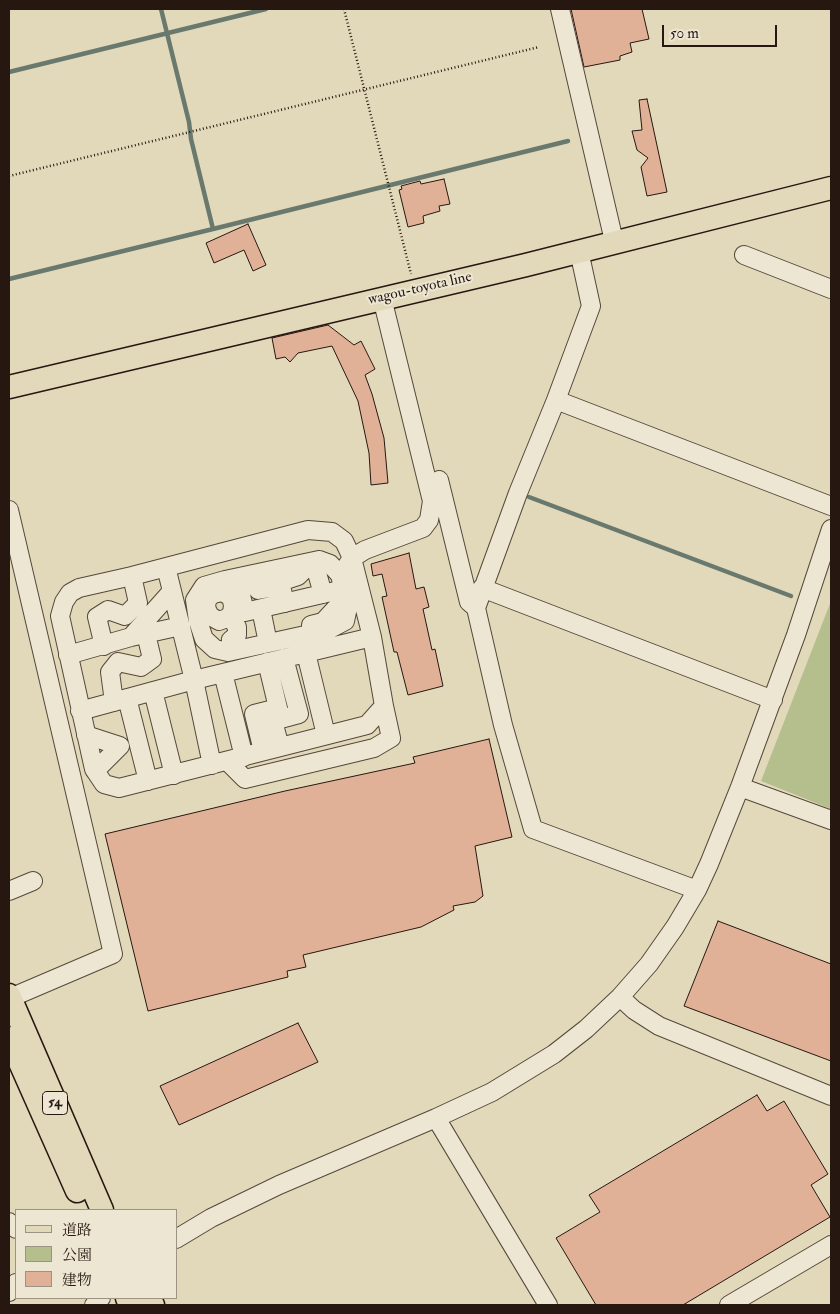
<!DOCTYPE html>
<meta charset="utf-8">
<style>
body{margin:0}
#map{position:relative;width:840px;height:1314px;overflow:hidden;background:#e2d9ba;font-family:"IM FELL Double Pica","Noto Serif JP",serif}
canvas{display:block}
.frame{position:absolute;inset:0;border:10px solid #271711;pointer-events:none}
.legend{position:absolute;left:15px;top:1209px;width:162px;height:90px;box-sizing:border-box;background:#ece6d2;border:1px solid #9d9385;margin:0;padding:6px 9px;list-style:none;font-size:15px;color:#271711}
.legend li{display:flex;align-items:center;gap:10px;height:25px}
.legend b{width:25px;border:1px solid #9d9385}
.scale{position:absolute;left:662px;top:25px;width:115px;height:22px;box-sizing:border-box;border:2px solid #271711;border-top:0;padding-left:6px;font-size:15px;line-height:18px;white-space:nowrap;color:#271711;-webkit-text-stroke:4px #ece6d2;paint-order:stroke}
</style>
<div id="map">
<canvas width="840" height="1314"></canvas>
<div class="frame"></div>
<ul class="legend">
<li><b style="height:6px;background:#e2d9ba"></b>道路</li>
<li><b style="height:14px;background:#b5bf8e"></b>公園</li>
<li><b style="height:14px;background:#e1b197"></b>建物</li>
</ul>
<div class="scale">50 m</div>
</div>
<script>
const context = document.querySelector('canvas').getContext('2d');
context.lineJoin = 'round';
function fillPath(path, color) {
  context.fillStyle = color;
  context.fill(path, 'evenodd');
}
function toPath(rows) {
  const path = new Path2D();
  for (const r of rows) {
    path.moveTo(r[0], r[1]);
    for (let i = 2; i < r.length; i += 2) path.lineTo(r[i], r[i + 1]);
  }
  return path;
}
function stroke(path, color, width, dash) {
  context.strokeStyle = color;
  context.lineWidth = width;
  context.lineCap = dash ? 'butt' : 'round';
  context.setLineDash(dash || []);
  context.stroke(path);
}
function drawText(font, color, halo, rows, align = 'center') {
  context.font = font + ' "IM FELL Double Pica",serif';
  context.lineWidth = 4;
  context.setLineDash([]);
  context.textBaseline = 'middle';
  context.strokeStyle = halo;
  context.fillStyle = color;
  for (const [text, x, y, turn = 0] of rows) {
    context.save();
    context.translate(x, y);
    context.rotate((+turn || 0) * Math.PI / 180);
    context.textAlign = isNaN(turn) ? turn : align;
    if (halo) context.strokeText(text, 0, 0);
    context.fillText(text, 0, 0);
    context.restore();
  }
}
fillPath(toPath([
 [831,601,831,809,761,781]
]), '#b5bf8e');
stroke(toPath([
 [9,72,266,9],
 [213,229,568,141],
 [9,279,213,229,191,139,189,122,161,9],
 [529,497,791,596]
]), '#6a796d', 4.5);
const building = toPath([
 [571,9,642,9,649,39,630,43,632,52,620,56,620,60,584,67,571,9],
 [647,99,667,192,647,196,641,167,648,158,637,150,632,131,642,130,639,100,647,99],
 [444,179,450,204,439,206,440,211,423,216,424,223,408,227,399,190,402,189,401,186,420,181,421,184,444,179],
 [248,224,266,265,253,271,244,250,214,263,206,243,248,224],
 [328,325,354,345,361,341,375,369,365,375,372,394,384,438,388,483,371,485,369,453,358,401,332,346,298,353,290,362,285,357,276,359,272,338,328,325],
 [409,553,416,589,424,587,429,607,423,609,432,650,435,649,443,686,408,695,397,652,394,652,382,597,387,596,382,574,373,576,371,564,409,553],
 [489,739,512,837,475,846,483,896,475,902,453,906,454,910,421,927,303,955,306,967,287,971,288,977,148,1011,105,834,285,791,415,763,413,757,489,739],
 [718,921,831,964,831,1061,684,1006,718,921],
 [298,1023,318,1062,179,1125,160,1086,298,1023],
 [757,1095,767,1111,784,1101,828,1174,811,1185,830,1217,683,1305,596,1305,556,1238,600,1212,589,1195,757,1095]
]);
fillPath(building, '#e1b197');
stroke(building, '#271711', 1);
const minor = toPath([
 [560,9,614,241],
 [579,251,591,306,556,400,518,493,476,608,503,725,533,829,697,890],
 [744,255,831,289],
 [556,400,831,506],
 [439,480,469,602,476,608],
 [9,510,113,954,10,998],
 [308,530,332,532,344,541,352,558,372,637,384,706,367,725,119,788,104,784,94,769,60,616,64,602,70,593,79,588,132,576,308,530],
 [319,560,330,564,340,575,348,607,345,621,328,630,228,652,215,649,204,639,198,621,195,600,204,586,225,580,319,560],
 [166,567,194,680,212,765],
 [346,567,352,558,365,550,423,528,429,520,432,501,382,298],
 [279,569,286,580,298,576,305,569,312,568,317,573,323,594],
 [254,574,258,590,281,586,285,603],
 [237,578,245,612,344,589],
 [482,588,773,700],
 [261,609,268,643],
 [227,618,232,613,233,605,231,597,222,592,213,594,207,599,206,608,210,616,219,621,227,618,233,621,237,627,237,635,231,640,235,650],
 [311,625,323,622,335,609,348,605],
 [131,637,172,591],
 [104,646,97,617,108,610,125,616,138,603,132,576],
 [306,653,326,735],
 [68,655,131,637,181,626],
 [223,673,244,757],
 [153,691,174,775],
 [127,698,148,781],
 [114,702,110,672,118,662,141,667,152,659,146,634],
 [80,711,194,680,372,637],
 [86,735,120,746,95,771],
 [280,747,273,721,299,714,284,658],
 [263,751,254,714,278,708,267,662],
 [227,761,245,779,374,748,391,738,384,706],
 [740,787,831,820],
 [9,891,33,881],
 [620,997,634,1010,659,1026,831,1096],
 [436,1118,548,1305],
 [9,1222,16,1229],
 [176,1239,211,1218,279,1185,436,1118,492,1092,554,1054,586,1029,620,997,649,964,675,927,697,890,709,864,740,787,796,635,831,529],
 [9,1292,16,1283],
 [94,1305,101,1298],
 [729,1305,831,1245]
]);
const major = toPath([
 [9,387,526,265,831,188],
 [9,995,102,1210],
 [9,1038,77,1191],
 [127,1298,130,1305],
 [149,1298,153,1305]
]);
stroke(minor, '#56483b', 20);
stroke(major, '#271711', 25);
stroke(toPath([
 [344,9,411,274],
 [9,176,539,47]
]), '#271711', 2.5, [1, 2.5]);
stroke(minor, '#ece6d2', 18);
stroke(major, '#e2d9ba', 22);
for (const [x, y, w] of [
 [55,1103,25]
]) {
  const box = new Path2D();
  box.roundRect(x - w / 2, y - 11.5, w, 23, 4);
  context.fillStyle = '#ece6d2';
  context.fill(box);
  stroke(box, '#271711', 1);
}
drawText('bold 14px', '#271711', null, [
 ["54",55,1103]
]);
drawText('15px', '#271711', '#ece6d2', [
 ["wagou-toyota line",420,289,-13]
]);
</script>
